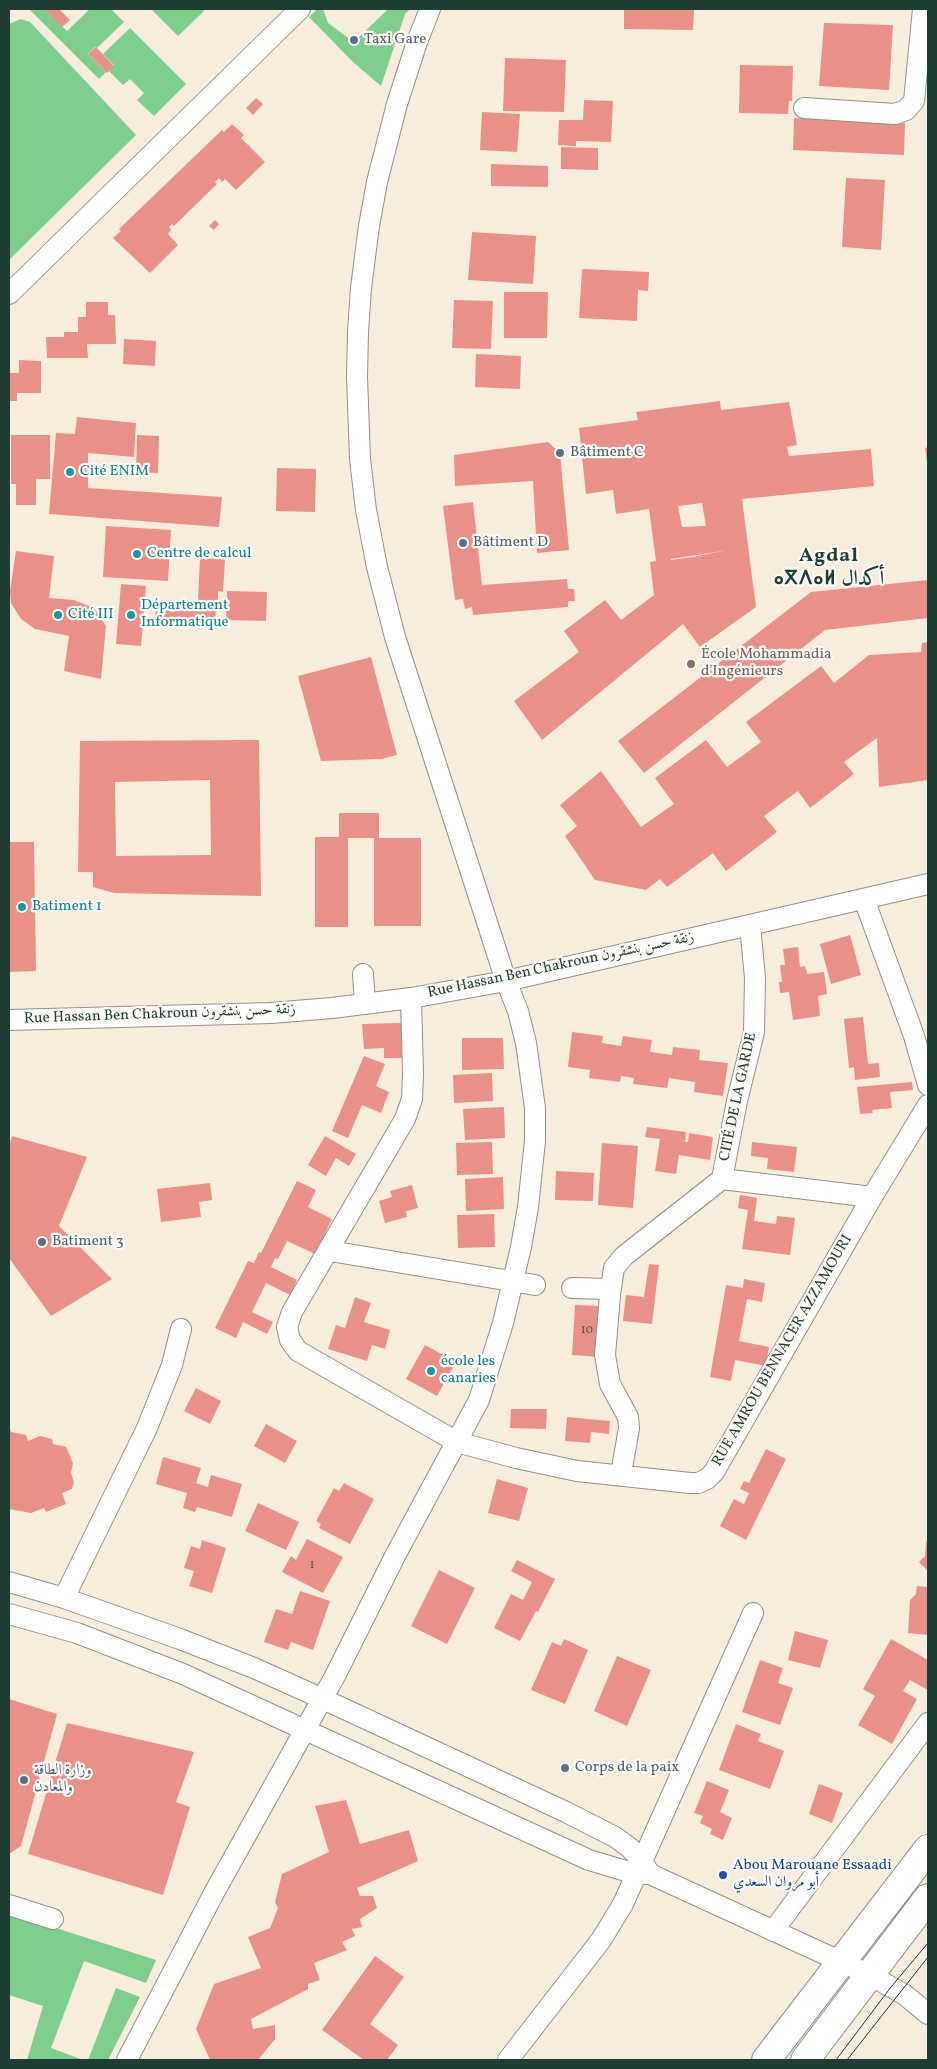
<!DOCTYPE html>
<meta charset="utf-8">
<style>
body{margin:0}
#map{position:relative;width:937px;height:2069px;overflow:hidden;background:#f8ecdc;font-family:Vollkorn,serif}
canvas{display:block}
.frame{position:absolute;inset:0;border:10px solid #1f3d34;pointer-events:none}
</style>
<div id="map">
<canvas width="937" height="2069"></canvas>
<div class="frame"></div>
</div>
<script>
const context = document.querySelector('canvas').getContext('2d');
context.lineJoin = 'round';
function fillPath(path, color) {
  context.fillStyle = color;
  context.fill(path, 'evenodd');
}
function toPath(rows) {
  const path = new Path2D();
  for (const r of rows) {
    path.moveTo(r[0], r[1]);
    for (let i = 2; i < r.length; i += 2) path.lineTo(r[i], r[i + 1]);
  }
  return path;
}
function stroke(path, color, width, dash) {
  context.strokeStyle = color;
  context.lineWidth = width;
  context.lineCap = dash ? 'butt' : 'round';
  context.setLineDash(dash || []);
  context.stroke(path);
}
function drawText(font, color, halo, rows, align = 'center') {
  context.font = font + ' Vollkorn,Amiri,"Noto Sans Tifinagh",serif';
  context.lineWidth = 4.5;
  context.setLineDash([]);
  context.textBaseline = 'middle';
  context.strokeStyle = halo;
  context.fillStyle = color;
  for (const [text, x, y, turn = 0] of rows) {
    context.save();
    context.translate(x, y);
    context.rotate((+turn || 0) * Math.PI / 180);
    context.textAlign = isNaN(turn) ? turn : align;
    if (halo) context.strokeText(text, 0, 0);
    context.fillText(text, 0, 0);
    context.restore();
  }
}
fillPath(toPath([
 [29,9,44,9,67,31,90,9,111,9,124,22,97,48,95,47,88,54,106,72,99,79],
 [151,9,202,9,204,11,178,36],
 [317,9,323,9,328,23,354,42,388,9,410,9,405,14,381,86,353,62,309,17],
 [21,19,30,22,136,135,9,260,9,24],
 [130,28,186,84,154,116,137,100,144,93,130,79,123,85,109,71,114,65,103,54],
 [9,1913,156,1960,146,1983,84,1961,51,2048,83,2060,27,2060,43,2006,9,1995],
 [116,1988,140,1997,108,2060,88,2060]
]), '#7ece8e');
fillPath(toPath([
 [44,9,59,9,70,20,62,27],
 [624,9,694,9,693,30,624,29],
 [824,23,893,25,889,90,819,86],
 [96,47,114,66,107,73,88,54],
 [505,58,566,60,564,112,503,111],
 [740,65,793,66,792,101,789,101,788,114,739,113],
 [256,98,263,104,253,115,246,108],
 [584,100,613,101,611,142,576,141,576,146,558,145,559,120,583,120],
 [482,112,520,114,517,152,480,150],
 [794,118,905,123,904,155,793,150],
 [232,124,244,135,241,138,265,162,236,190,225,179,222,182,219,178,215,182,217,184,174,226,172,224,169,227,171,230,168,234,178,245,150,273,113,238,121,231,119,229,222,130,224,132],
 [561,147,598,148,598,170,561,169],
 [491,164,548,166,548,187,491,186],
 [846,178,885,180,881,250,842,247],
 [215,220,219,224,214,230,209,226],
 [472,232,536,236,533,284,468,280],
 [582,269,649,272,648,291,638,290,637,321,579,318],
 [504,292,548,292,547,338,504,338],
 [454,300,493,301,491,349,452,348],
 [86,302,108,302,108,315,115,315,116,344,87,344,88,358,47,358,46,337,64,337,64,332,78,332,78,317,86,317],
 [124,339,156,341,155,366,123,364],
 [476,354,521,356,520,389,475,387],
 [19,360,41,361,41,393,17,393,17,401,9,401,9,373,19,373],
 [720,401,721,410,789,402,797,445,787,447,789,456,871,449,874,486,742,499,756,607,700,647,683,624,542,740,514,701,579,652,564,631,605,600,621,620,654,595,650,562,656,561,649,509,616,514,613,490,586,494,579,428,638,420,636,412],
 [702,503,706,526,682,527,678,506],
 [723,551,693,557,671,560,671,559],
 [77,417,136,423,134,457,88,453,88,488,222,497,219,527,49,514,56,433,75,434],
 [11,435,50,435,50,479,36,479,36,505,16,505,16,484,11,484],
 [137,435,159,436,158,473,136,472],
 [548,442,560,453,569,550,537,553,533,481,455,486,454,455],
 [928,447,928,462,927,462,925,448],
 [277,468,316,469,315,512,276,511],
 [473,502,482,585,567,579,568,589,574,589,575,601,568,601,568,607,473,615,472,607,465,609,463,599,455,600,443,506],
 [106,526,171,530,168,581,103,577],
 [16,551,54,556,49,598,74,600,94,608,106,626,101,679,64,671,69,636,35,629,21,619,11,603,10,591],
 [200,558,225,559,223,592,218,591,218,601,198,600],
 [928,580,928,618,825,630,644,773,618,741,811,592],
 [121,584,146,586,141,646,116,644],
 [227,591,267,592,266,621,226,620],
 [156,601,216,603,215,626,155,624],
 [928,642,928,780,879,787,877,738,844,762,854,774,810,808,798,791,764,816,777,832,726,871,713,853,667,887,660,879,646,890,595,880,565,836,577,826,560,805,601,771,641,827,674,804,655,778,706,740,727,767,761,742,746,722,821,666,834,683,869,655,921,652,922,643],
 [371,657,397,755,381,759,321,761,298,676],
 [259,740,261,896,114,893,93,887,93,872,78,872,80,741],
 [210,780,211,855,116,856,115,782],
 [339,813,379,813,379,838,421,838,421,926,374,926,374,838,348,838,348,927,315,927,315,837,339,837],
 [9,842,34,842,36,971,9,972],
 [850,935,861,975,831,984,820,944],
 [798,947,800,967,805,966,807,974,824,972,827,994,818,996,820,1016,793,1020,789,992,780,993,779,982,782,982,780,965,785,965,783,949],
 [863,1017,868,1064,879,1063,880,1077,855,1080,854,1067,849,1068,844,1019],
 [401,1023,402,1058,384,1058,384,1048,364,1049,362,1024],
 [572,1032,603,1036,602,1043,621,1046,623,1036,652,1040,650,1052,672,1055,673,1047,700,1050,699,1060,728,1063,723,1096,694,1092,695,1082,669,1078,667,1088,633,1084,634,1078,621,1076,620,1082,589,1078,590,1070,568,1067],
 [462,1038,503,1038,504,1069,462,1070],
 [364,1056,385,1064,376,1086,389,1092,381,1113,362,1105,348,1138,332,1131],
 [492,1073,493,1101,454,1103,453,1075],
 [912,1082,913,1090,890,1092,892,1108,872,1110,873,1113,860,1114,857,1087],
 [504,1107,505,1138,465,1140,463,1109],
 [647,1127,686,1132,685,1142,688,1142,689,1133,713,1137,710,1160,679,1155,676,1174,655,1171,660,1139,645,1137],
 [12,1136,87,1157,59,1226,112,1279,51,1316,9,1258,9,1146],
 [325,1136,356,1154,349,1166,336,1158,326,1176,308,1165],
 [492,1142,493,1174,457,1175,456,1143],
 [752,1142,797,1147,794,1172,767,1169,768,1158,751,1156],
 [602,1143,638,1146,633,1208,598,1205],
 [556,1171,594,1173,593,1201,555,1200],
 [503,1177,504,1209,466,1211,465,1179],
 [297,1181,316,1190,308,1207,332,1219,315,1254,287,1241,278,1259,275,1258,271,1267,297,1280,290,1295,266,1283,252,1312,273,1322,267,1334,243,1322,236,1338,215,1328,248,1261,254,1263,259,1252,261,1253],
 [210,1183,212,1200,199,1202,201,1217,161,1222,157,1189],
 [412,1185,418,1208,406,1211,407,1217,385,1223,379,1201,392,1197,390,1191],
 [740,1195,757,1198,754,1221,776,1224,777,1216,795,1218,790,1255,742,1249,748,1210,738,1208],
 [494,1214,495,1247,458,1248,457,1215],
 [649,1264,659,1265,652,1324,623,1321,626,1295,644,1297],
 [744,1279,765,1283,762,1302,747,1299,739,1341,769,1347,766,1366,735,1360,731,1381,710,1377,726,1285,743,1288],
 [355,1297,371,1303,364,1322,390,1330,385,1349,372,1345,367,1361,328,1349,336,1325,345,1328],
 [575,1305,601,1306,599,1357,572,1355],
 [425,1345,456,1362,437,1396,406,1379],
 [196,1388,221,1401,210,1424,184,1411],
 [511,1409,547,1409,546,1429,510,1428],
 [567,1417,610,1421,609,1434,591,1432,590,1443,565,1441],
 [266,1424,297,1441,285,1463,254,1446],
 [9,1426,11,1432,26,1435,28,1441,40,1436,52,1439,53,1444,66,1447,73,1463,71,1473,74,1482,72,1489,62,1493,66,1504,46,1512,44,1508,31,1513,9,1509],
 [766,1449,786,1459,746,1540,720,1526,734,1499,744,1504,749,1493,740,1489,744,1481,749,1483],
 [163,1457,201,1468,196,1483,208,1487,211,1475,242,1484,232,1517,197,1507,195,1512,183,1508,187,1493,156,1484],
 [497,1479,528,1488,519,1521,488,1513],
 [344,1483,374,1499,350,1544,319,1528,321,1524,316,1521,334,1488,339,1491],
 [258,1503,299,1522,286,1550,245,1531],
 [307,1539,343,1557,323,1593,282,1572,291,1556,296,1560],
 [202,1540,226,1548,212,1593,189,1586,194,1571,184,1568,191,1546,200,1549],
 [928,1540,928,1571,919,1562,925,1556,926,1542],
 [517,1560,555,1579,538,1612,536,1611,520,1641,494,1628,511,1594,523,1600,532,1582,511,1571],
 [439,1570,475,1588,447,1644,411,1626],
 [917,1586,928,1587,928,1635,908,1633,910,1600,916,1594],
 [300,1591,330,1601,313,1650,291,1642,288,1650,264,1642,276,1609,292,1614],
 [795,1631,828,1640,820,1668,788,1660],
 [564,1639,588,1650,565,1704,531,1690,552,1642,561,1646],
 [891,1639,928,1660,928,1690,910,1680,903,1691,917,1699,892,1744,858,1725,875,1696,863,1689],
 [617,1656,651,1670,627,1726,594,1711],
 [760,1660,783,1668,778,1683,793,1688,780,1725,742,1712],
 [9,1699,57,1714,21,1846,9,1854],
 [67,1723,194,1752,176,1802,190,1807,163,1895,28,1854],
 [736,1724,761,1734,758,1741,784,1751,770,1789,719,1770],
 [707,1781,729,1790,720,1812,732,1818,723,1840,710,1834,712,1829,700,1823,703,1816,694,1813],
 [819,1784,843,1793,832,1823,809,1814],
 [346,1800,360,1844,409,1830,418,1861,357,1888,360,1896,373,1896,377,1908,360,1919,362,1927,352,1929,355,1936,342,1942,347,1950,314,1963,320,1980,308,1984,308,1989,251,2019,253,2029,275,2025,275,2039,258,2060,210,2060,196,2029,214,1984,261,1968,248,1937,270,1928,278,1908,275,1902,282,1874,329,1852,315,1806],
 [375,1956,404,1977,370,2024,398,2045,387,2060,364,2060,322,2030]
]), '#e99189');
const street = toPath([
 [804,108,895,114,906,110,914,101,923,9],
 [9,294,300,9],
 [864,899,914,1036,928,1085],
 [363,974,365,1004],
 [411,998,413,1074,412,1099,405,1119,292,1312,287,1327,290,1340,298,1351,457,1442,516,1458,577,1471,690,1483,698,1483,707,1479,714,1472,872,1197,928,1105],
 [9,1020,271,1013,332,1008,411,998,506,981,928,884],
 [722,1179,872,1197],
 [330,1251,535,1285],
 [572,1288,611,1289],
 [621,1474,629,1428,628,1417,610,1384,605,1355,610,1295,614,1268,624,1256,722,1179,737,1101,754,1032,755,978,750,925],
 [9,1582,64,1598,180,1639,254,1668,323,1699,566,1812,615,1837,630,1848,641,1860,650,1874],
 [64,1598,147,1428,172,1365,181,1329],
 [9,1614,77,1633,183,1674,589,1860,636,1874,650,1874,870,1975,905,1995,928,2014],
 [9,1905,53,1919],
 [773,1931,928,1723],
 [127,2060,215,1891,335,1676,396,1554,479,1400,503,1323,521,1247,528,1207,535,1141,535,1108,526,1043,518,1011,506,981,395,637,377,567,366,510,360,459,357,377,358,332,361,288,369,226,377,182,397,104,417,42,430,9],
 [508,2060,601,1940,623,1904,753,1613]
]);
const secondary = toPath([
 [766,2060,928,1849],
 [805,2060,928,1898]
]);
stroke(street, '#8c9488', 22);
stroke(secondary, '#8c9488', 30);
stroke(street, '#fff', 20);
stroke(secondary, '#fff', 28);
stroke(toPath([
 [836,2060,891,1987,928,1943],
 [847,2060,928,1957]
]), '#1f3d34', 1);
for (const [x, y, r, color] of [
 [354,40,5,"#5c6f8a"],
 [560,453,5,"#5c6f8a"],
 [70,472,5,"#0f9aa8"],
 [463,543,5,"#5c6f8a"],
 [137,554,5,"#0f9aa8"],
 [58,615,5,"#0f9aa8"],
 [131,615,5,"#0f9aa8"],
 [691,664,5,"#8d6e63"],
 [22,907,5,"#0f9aa8"],
 [42,1242,5,"#5c6f8a"],
 [431,1371,5,"#0f9aa8"],
 [565,1768,5,"#5c6f8a"],
 [24,1780,5,"#5c6f8a"],
 [723,1875,5,"#1a4fb4"]
]) {
  const dot = new Path2D();
  dot.arc(x, y, r, 0, 2 * Math.PI);
  context.fillStyle = color;
  context.fill(dot);
  stroke(dot, '#fdfcf7', 2);
}
drawText('12px', '#525249', null, [
 ["10",587,1331],
 ["1",312,1566]
]);
drawText('15px', '#4e5e75', '#fdfcf7', [
 ["Taxi Gare",364,40],
 ["Bâtiment C",570,453],
 ["Bâtiment D",473,543],
 ["Batiment 3",52,1242],
 ["Corps de la paix",575,1768],
 ["وزارة الطاقة",34,1771],
 ["والمعادن",34,1788]
], 'left');
drawText('15px', '#0d838f', '#fdfcf7', [
 ["Cité ENIM",80,472],
 ["Centre de calcul",147,554],
 ["Département",141,606],
 ["Informatique",141,623],
 ["Cité III",68,615],
 ["Batiment 1",32,907],
 ["école les",441,1362],
 ["canaries",441,1379]
], 'left');
drawText('15px', '#785e54', '#fdfcf7', [
 ["École Mohammadia",701,655],
 ["d'Ingénieurs",701,672]
], 'left');
drawText('15px', '#1f3d34', '#fdfcf7', [
 ["Rue Hassan Ben Chakroun زنقة حسن بنشقرون",561,966,-12],
 ["Rue Hassan Ben Chakroun زنقة حسن بنشقرون",160,1015,-2],
 ["CITÉ DE LA GARDE",739,1097,-78],
 ["RUE AMROU BENNACER AZZAMOURI",783,1351,-60]
]);
drawText('15px', '#164399', '#fdfcf7', [
 ["Abou Marouane Essaadi",733,1866],
 ["أبو مروان السعدي",733,1883]
], 'left');
context.letterSpacing = '1px';
drawText('bold 20px', '#1f3d34', '#fdfcf7', [
 ["Agdal",829,557],
 ["ⴰⴳⴷⴰⵍ أكدال",829,580]
]);
context.letterSpacing = '0px';
</script>
